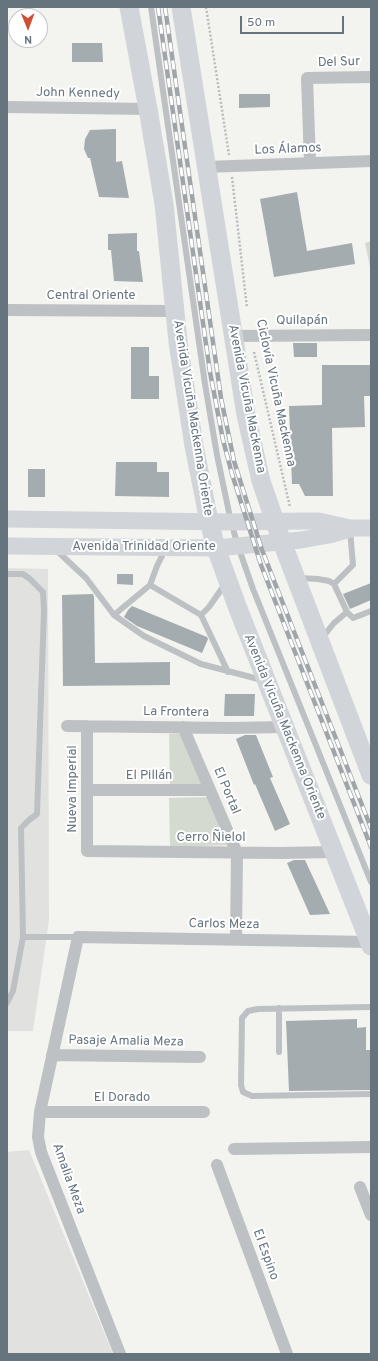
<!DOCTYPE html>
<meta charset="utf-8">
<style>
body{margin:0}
#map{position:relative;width:378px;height:1361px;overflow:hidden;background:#f3f3f0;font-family:Overpass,sans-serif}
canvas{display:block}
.frame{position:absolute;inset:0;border:8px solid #66747e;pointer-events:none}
.north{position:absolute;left:8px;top:8px;width:40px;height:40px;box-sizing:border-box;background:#fff;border:1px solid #c2c7cb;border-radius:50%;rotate:179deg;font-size:11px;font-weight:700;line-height:16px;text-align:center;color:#66747e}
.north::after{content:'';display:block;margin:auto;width:14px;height:18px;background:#cf4f35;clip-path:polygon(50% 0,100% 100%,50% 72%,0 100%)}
.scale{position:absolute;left:240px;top:16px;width:104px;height:18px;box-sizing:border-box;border:2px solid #66747e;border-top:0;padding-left:5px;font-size:12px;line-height:14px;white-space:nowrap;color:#66747e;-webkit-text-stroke:3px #fff;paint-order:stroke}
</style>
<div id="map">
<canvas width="378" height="1361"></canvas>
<div class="frame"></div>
<div class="north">N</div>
<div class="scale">50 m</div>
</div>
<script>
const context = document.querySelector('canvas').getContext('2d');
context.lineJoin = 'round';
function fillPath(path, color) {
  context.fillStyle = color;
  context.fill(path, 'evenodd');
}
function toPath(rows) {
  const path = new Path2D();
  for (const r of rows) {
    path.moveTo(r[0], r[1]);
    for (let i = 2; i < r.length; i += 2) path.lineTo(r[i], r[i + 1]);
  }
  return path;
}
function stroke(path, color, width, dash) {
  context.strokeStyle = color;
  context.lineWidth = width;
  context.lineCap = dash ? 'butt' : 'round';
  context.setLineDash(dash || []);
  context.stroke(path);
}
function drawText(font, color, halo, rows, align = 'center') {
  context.font = font + ' Overpass,sans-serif';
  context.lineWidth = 4;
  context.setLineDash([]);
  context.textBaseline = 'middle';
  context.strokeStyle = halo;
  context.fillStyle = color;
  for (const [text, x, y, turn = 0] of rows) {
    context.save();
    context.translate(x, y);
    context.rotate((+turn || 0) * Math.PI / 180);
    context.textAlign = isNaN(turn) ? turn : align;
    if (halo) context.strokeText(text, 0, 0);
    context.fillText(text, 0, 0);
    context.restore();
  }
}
fillPath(toPath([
 [7,568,48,569,49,920,33,1031,7,1031],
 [29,1150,113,1354,7,1354,7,1152]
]), '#e1e2e0');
fillPath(toPath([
 [371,241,371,267,370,267,365,243],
 [187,733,208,784,170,784,169,734],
 [212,797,232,845,170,847,169,798]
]), '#d5dad1');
fillPath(toPath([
 [72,43,102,43,103,62,72,62],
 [239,94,270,94,270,107,239,108],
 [116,129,116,162,122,161,129,198,99,197,90,158,88,158,84,149,85,139,90,130],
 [297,192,307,251,352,243,355,264,274,277,260,199],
 [137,233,137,251,139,251,143,282,114,281,111,250,108,250,108,234],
 [293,343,317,343,317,357,294,357],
 [131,347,149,347,149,376,159,376,159,399,131,399],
 [322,365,371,365,371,396,364,396,365,427,332,428,333,496,305,496,299,484,292,484,289,406,322,405],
 [116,462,157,462,157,472,169,472,169,497,115,496],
 [28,469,45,469,45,497,28,497],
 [117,574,133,574,133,585,117,584],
 [371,583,371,600,350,609,343,594],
 [93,594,94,597,95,663,170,662,170,685,63,686,62,595],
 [132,606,207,637,208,639,202,653,137,626,124,617,128,610],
 [225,694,255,694,254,716,224,716],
 [245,735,256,735,273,777,270,778,290,824,275,831,255,784,254,785,236,739],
 [294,860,305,860,330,914,310,915,287,863],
 [357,1019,357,1028,366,1027,366,1050,371,1050,371,1090,289,1091,286,1021]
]), '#a5acb0');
stroke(toPath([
 [206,7,229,155],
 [232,177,247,308],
 [254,352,290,507]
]), '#b9bbbd', 2.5, [2, 2]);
stroke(toPath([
 [151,7,205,384,217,455,231,522,238,546,253,589,371,882],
 [56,550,86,578,114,615,144,636,201,664,262,680],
 [7,574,23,574,30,579,43,592,44,610,37,814,29,820,21,828,23,937,13,991,7,1003],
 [299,578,318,579,329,581,334,584,347,612,334,623,322,638],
 [225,584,209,607,201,615,228,672],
 [334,584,353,565,350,530],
 [150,585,201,615],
 [347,612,353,618,371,611],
 [114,615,150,585,157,566,165,550],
 [23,937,78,937],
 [371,1007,258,1009,248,1011,242,1018,241,1085,243,1092,252,1096,371,1094],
 [279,1008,279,1052]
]), '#bdc1c4', 6);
stroke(toPath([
 [7,107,148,109],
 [310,163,307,78,371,77],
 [206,167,371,161],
 [7,310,175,311],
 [233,336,371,335],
 [67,726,231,728,284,727],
 [87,726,87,851,280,853,334,852],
 [183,727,237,853,236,939],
 [87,790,210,790],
 [52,1055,200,1057],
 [40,1112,204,1112],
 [234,1149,371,1147],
 [217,1165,287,1354],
 [360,1187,371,1215],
 [120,1354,41,1152,38,1137,40,1112,78,937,370,942]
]), '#bdc1c4', 12);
stroke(toPath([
 [7,519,231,522,306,521,319,521,350,528,371,528],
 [7,546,216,548,301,540,329,535,350,529]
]), '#d1d5d9', 17);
stroke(toPath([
 [129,7,148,109,164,204,178,342,194,446,209,521,216,548,237,606,371,946],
 [181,7,246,415,261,481,282,542,371,775]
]), '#d1d5d9', 19);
const rail = toPath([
 [158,7,210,372,223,440,232,474,261,565,371,847],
 [165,7,221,398,234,461,262,550,371,828]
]);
stroke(rail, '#9fa5a9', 4.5);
stroke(rail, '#fff', 3, [9]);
drawText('13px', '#66747e', '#fff', [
 ["Del Sur",339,63,-2],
 ["John Kennedy",78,94,1],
 ["Los Álamos",288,150,-2],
 ["Central Oriente",91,296],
 ["Quilapán",302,321],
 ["Ciclovía Vicuña Mackenna",275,393,78],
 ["Avenida Vicuña Mackenna",246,399,79],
 ["Avenida Vicuña Mackenna Oriente",192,418,81],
 ["Avenida Trinidad Oriente",144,547],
 ["La Frontera",176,713,1],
 ["Avenida Vicuña Mackenna Oriente",284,727,68],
 ["El Pillán",149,776],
 ["Nueva Imperial",73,789,-90],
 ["El Portal",226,791,67],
 ["Cerro Ñielol",211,838],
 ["Carlos Meza",224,925,1],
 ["Pasaje Amalia Meza",126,1042,1],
 ["El Dorado",122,1098],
 ["Amalia Meza",68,1179,70],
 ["El Espino",265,1255,70]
]);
</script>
